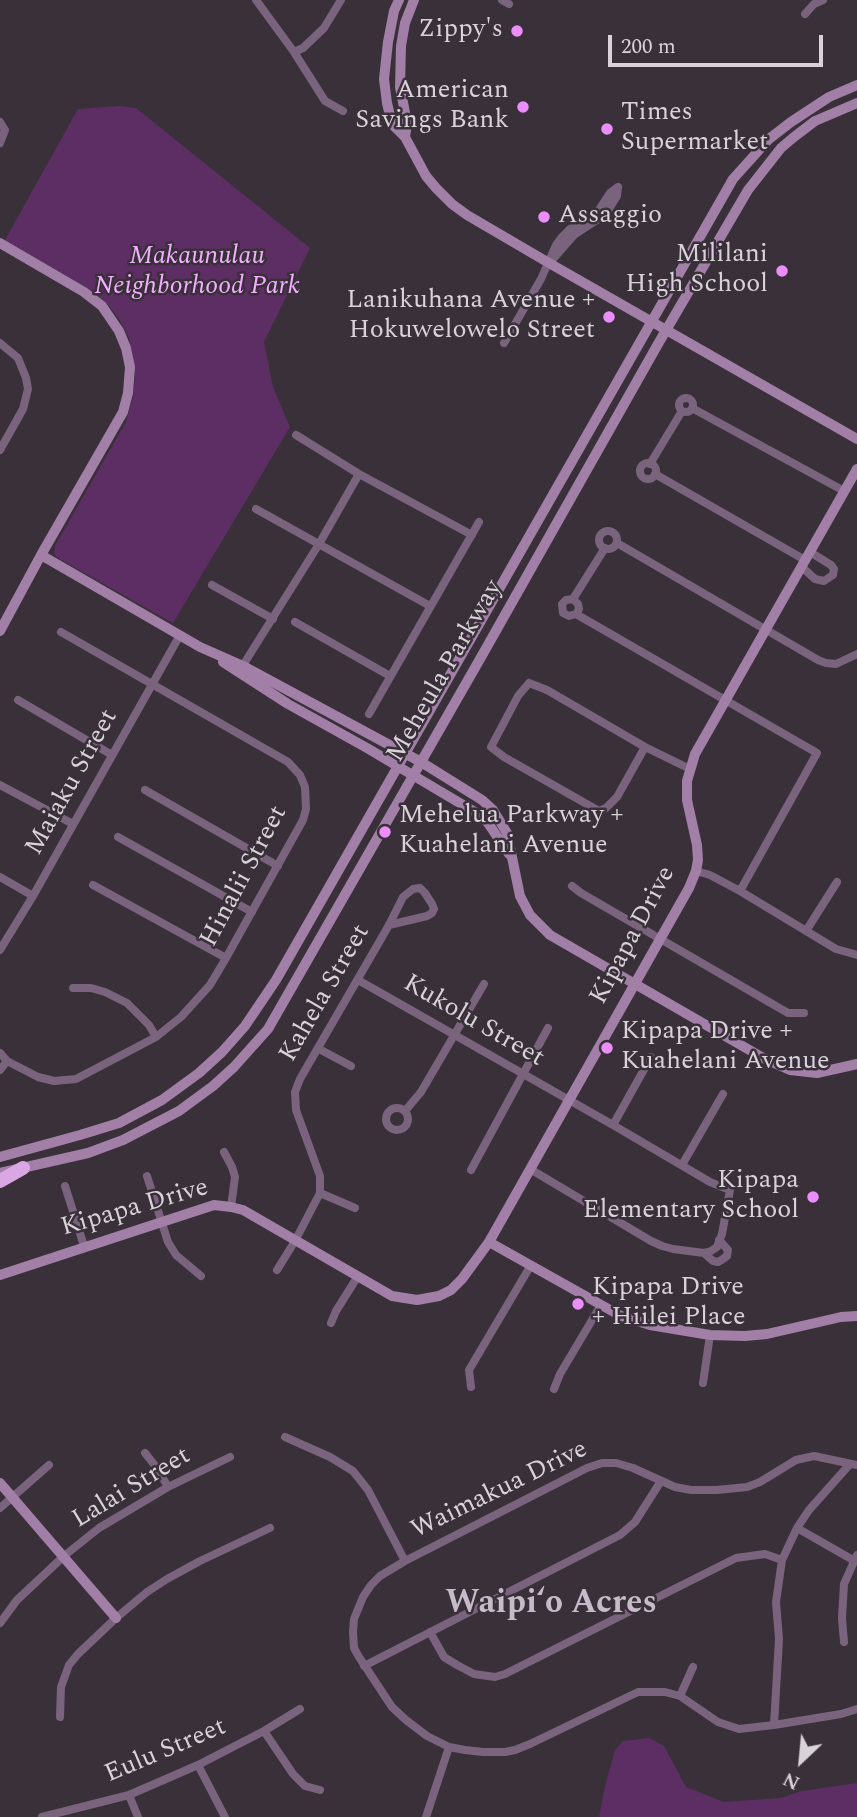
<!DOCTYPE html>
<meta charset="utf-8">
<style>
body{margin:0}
#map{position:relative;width:857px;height:1817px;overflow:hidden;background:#39303a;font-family:Spectral,serif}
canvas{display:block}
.north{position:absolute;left:766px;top:1726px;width:70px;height:70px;-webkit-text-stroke:5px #39303a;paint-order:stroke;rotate:206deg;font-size:19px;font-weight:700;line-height:28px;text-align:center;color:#d9d3d9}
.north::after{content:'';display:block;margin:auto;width:24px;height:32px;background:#d9d3d9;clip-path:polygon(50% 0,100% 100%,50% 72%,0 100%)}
.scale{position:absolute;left:608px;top:35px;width:215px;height:32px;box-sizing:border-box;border:4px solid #d9d3d9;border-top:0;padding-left:9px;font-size:21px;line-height:24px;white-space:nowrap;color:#d9d3d9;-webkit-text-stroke:5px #39303a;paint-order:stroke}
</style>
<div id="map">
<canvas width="857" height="1817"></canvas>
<div class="north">N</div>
<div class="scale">200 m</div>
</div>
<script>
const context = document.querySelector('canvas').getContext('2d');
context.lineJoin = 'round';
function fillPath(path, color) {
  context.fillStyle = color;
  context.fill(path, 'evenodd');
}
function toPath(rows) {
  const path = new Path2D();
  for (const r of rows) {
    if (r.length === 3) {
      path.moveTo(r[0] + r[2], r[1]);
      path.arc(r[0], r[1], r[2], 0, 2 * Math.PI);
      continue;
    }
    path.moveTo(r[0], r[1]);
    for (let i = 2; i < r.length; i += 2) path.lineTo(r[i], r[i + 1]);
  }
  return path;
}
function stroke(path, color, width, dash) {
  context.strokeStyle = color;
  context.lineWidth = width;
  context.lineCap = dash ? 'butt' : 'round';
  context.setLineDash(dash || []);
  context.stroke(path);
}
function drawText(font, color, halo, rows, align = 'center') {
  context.font = font + ' Spectral,serif';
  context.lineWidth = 5;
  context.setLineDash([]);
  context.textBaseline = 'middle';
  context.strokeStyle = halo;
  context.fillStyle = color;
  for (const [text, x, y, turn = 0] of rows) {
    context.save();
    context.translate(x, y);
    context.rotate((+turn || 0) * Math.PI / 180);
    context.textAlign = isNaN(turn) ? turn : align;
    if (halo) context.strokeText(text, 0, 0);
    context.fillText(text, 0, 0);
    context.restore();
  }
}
fillPath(toPath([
 [119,106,136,108,310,248,264,342,273,387,290,427,173,623,58,558,54,554,55,546,126,422,133,397,135,376,133,355,129,338,119,319,110,307,97,294,5,240,78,109],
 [649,1738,664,1746,686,1787,724,1802,781,1798,802,1791,857,1783,857,1817,599,1817,605,1786,615,1750,623,1741]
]), '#5d2e64');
stroke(toPath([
 [256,0,294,52,325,101,343,111],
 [502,0,509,4],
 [805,14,814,4,823,0],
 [294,52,303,48,324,28,341,0],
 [0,122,5,130,0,143],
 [552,260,574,235,600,218,609,209,617,196,618,187],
 [0,343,18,358,26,378,28,389,23,409,0,450],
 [504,343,541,279,556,245,562,237,570,229,599,210,610,193,618,187],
 [686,405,7],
 [692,408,844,491],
 [296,435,359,474,472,535],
 [648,471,8],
 [650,464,682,411],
 [655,474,805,560],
 [256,509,430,606],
 [608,540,9],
 [617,543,818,660,826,663,836,664,857,654],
 [802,567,815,579,824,581,833,575,834,569,831,565,810,552],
 [212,585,273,619],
 [573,599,578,604,579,609,576,614,569,616,563,613,562,604,566,600,573,599,605,548],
 [576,614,817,753,740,891],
 [295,622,390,676],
 [240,670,319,544,359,474],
 [529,683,547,690,645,747,617,797,606,808,599,811,504,757,491,747,518,696,529,683],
 [18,700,112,755],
 [369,714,479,522],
 [645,747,690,769],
 [0,785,73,824],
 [145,790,278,866],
 [118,837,252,912],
 [696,871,710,875,740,891,836,949,857,955],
 [0,877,33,896],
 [93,885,226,958],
 [572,886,581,893,788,1013,804,1013],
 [806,931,837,882],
 [0,950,33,896,180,635],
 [358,980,613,1125,710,1182,730,1190,722,1234,717,1247,711,1251,704,1253,673,1249,662,1246,651,1241,530,1169],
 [73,988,91,988,105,992,127,1003,149,1025,156,1037],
 [319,1049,351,1066],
 [0,1053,7,1061,38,1077,54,1081,76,1079,156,1037,181,1017,210,985,226,958,303,820,306,809,305,787,300,775,288,762,61,632],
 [0,1070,7,1061],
 [397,1119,11],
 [405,1111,421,1092,484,984],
 [613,1125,651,1057],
 [224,1152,232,1167,235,1177,231,1207],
 [682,1165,723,1094],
 [471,1170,548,1028],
 [147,1176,168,1242,176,1255,201,1276],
 [65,1186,84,1246],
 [320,1193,355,1208],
 [704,1253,713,1261,718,1262,723,1259,727,1256,728,1250,719,1240],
 [277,1270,295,1241,320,1193,320,1176,296,1110,295,1092,300,1079,389,925,403,897,413,889,420,888,425,893,432,904,434,909,432,913,427,916,389,925],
 [331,1323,336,1311,358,1276],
 [703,1383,710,1335],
 [471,1387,469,1370,531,1265],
 [554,1389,560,1374,601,1305],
 [285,1437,330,1457,353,1471,368,1490,405,1561],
 [145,1453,157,1468,168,1487],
 [857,1465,814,1456,796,1460,760,1482,747,1487,717,1490,691,1490,675,1487,633,1468,616,1463,602,1463,587,1468,405,1561,380,1576,371,1585,363,1597,354,1619,353,1632,354,1648,359,1657,392,1707,406,1720,427,1736,449,1747,465,1750,483,1752,505,1752,515,1750,530,1744,638,1692,665,1692,680,1696,718,1722,739,1729,774,1725,841,1714,857,1709],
 [0,1508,49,1465],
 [797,1528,853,1560],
 [0,1623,17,1600,64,1556,99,1528,168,1487,230,1457],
 [430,1632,444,1657,457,1665,474,1674,495,1677,505,1674,736,1558,765,1554,782,1560],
 [844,1642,842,1618,844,1584,857,1555],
 [364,1666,620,1535,635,1522,661,1481],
 [680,1696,693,1667],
 [60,1717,61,1687,69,1665,78,1654,116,1618,147,1592,167,1579,200,1561,270,1528],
 [774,1725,779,1639,776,1602,782,1560,797,1528,809,1510,850,1464],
 [264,1731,293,1774,305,1786,320,1790],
 [198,1765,225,1817],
 [129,1795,138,1817],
 [42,1817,129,1795,198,1765,264,1731,300,1709],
 [426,1817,449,1747]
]), '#7a647d', 8);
stroke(toPath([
 [399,0,394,11,388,42,384,79,387,103,392,124,405,137,426,176,436,188,452,204,467,215,549,263,857,439],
 [405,137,407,123,400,87,401,46,405,23,414,0],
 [0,243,84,292,102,306,119,331,126,348,130,367,128,393,123,412,41,555,0,631],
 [41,555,200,647,243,666,421,762,482,800,493,810,507,833,520,896,530,915,550,935,765,1059,790,1070,817,1073,857,1064],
 [223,662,288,704,367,748,480,815,488,823,509,854],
 [0,1157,80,1135,119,1123,162,1100,199,1073,222,1052,245,1026,276,980,733,179,769,139,791,122,829,97,857,85],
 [0,1173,88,1153,123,1140,179,1111,213,1086,234,1067,268,1029,480,659,658,344,748,190,781,148,794,137,815,121,857,103],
 [489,1242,621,1316,650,1325,710,1335,745,1336,767,1334,841,1317,857,1316],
 [0,1275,214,1205,231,1207,243,1210,392,1296,417,1300,439,1296,451,1290,462,1279,489,1242,689,888,696,871,698,860,697,845,687,800,687,781,695,754,857,469],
 [0,1483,116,1618]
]), '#a17fa7', 10);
stroke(toPath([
 [0,1181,23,1168]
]), '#dba6e4', 14);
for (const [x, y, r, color] of [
 [517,31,7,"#eb8dfb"],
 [523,107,7,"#eb8dfb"],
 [607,129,7,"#eb8dfb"],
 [544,217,7,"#eb8dfb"],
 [782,271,7,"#eb8dfb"],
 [609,317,7,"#eb8dfb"],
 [385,832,7,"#eb8dfb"],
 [607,1048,7,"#eb8dfb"],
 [813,1197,7,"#eb8dfb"],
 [578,1304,7,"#eb8dfb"]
]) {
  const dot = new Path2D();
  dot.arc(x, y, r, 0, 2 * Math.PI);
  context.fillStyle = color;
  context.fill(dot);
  stroke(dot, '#39303a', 2.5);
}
drawText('26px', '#d9d3d9', '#39303a', [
 ["Zippy's",503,31],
 ["American",509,92],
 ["Savings Bank",509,122],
 ["Times",621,114,"left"],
 ["Supermarket",621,144,"left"],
 ["Assaggio",558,217,"left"],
 ["Mililani",768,256],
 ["High School",768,286],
 ["Lanikuhana Avenue +",595,302],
 ["Hokuwelowelo Street",595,332],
 ["Mehelua Parkway +",399,817,"left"],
 ["Kuahelani Avenue",399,847,"left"],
 ["Kipapa Drive +",621,1033,"left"],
 ["Kuahelani Avenue",621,1063,"left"],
 ["Kipapa",799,1182],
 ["Elementary School",799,1212],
 ["Kipapa Drive",592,1289,"left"],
 ["+ Hiilei Place",592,1319,"left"]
], 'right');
drawText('italic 26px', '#f3adff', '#39303a', [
 ["Makaunulau",197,258],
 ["Neighborhood Park",197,288]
]);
drawText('26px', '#d9d3d9', '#39303a', [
 ["Meheula Parkway",446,672,-60],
 ["Maiaku Street",73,783,-61],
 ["Hinalii Street",245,877,-62],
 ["Kipapa Drive",634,936,-62],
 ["Kahela Street",326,994,-60],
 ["Kukolu Street",473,1022,30],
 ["Kipapa Drive",135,1209,-16],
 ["Lalai Street",132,1489,-31],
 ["Waimakua Drive",500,1491,-26],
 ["Eulu Street",166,1752,-23]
]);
drawText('bold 33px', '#c6bbc8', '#39303a', [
 ["Waipiʻo Acres",551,1606]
]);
</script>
